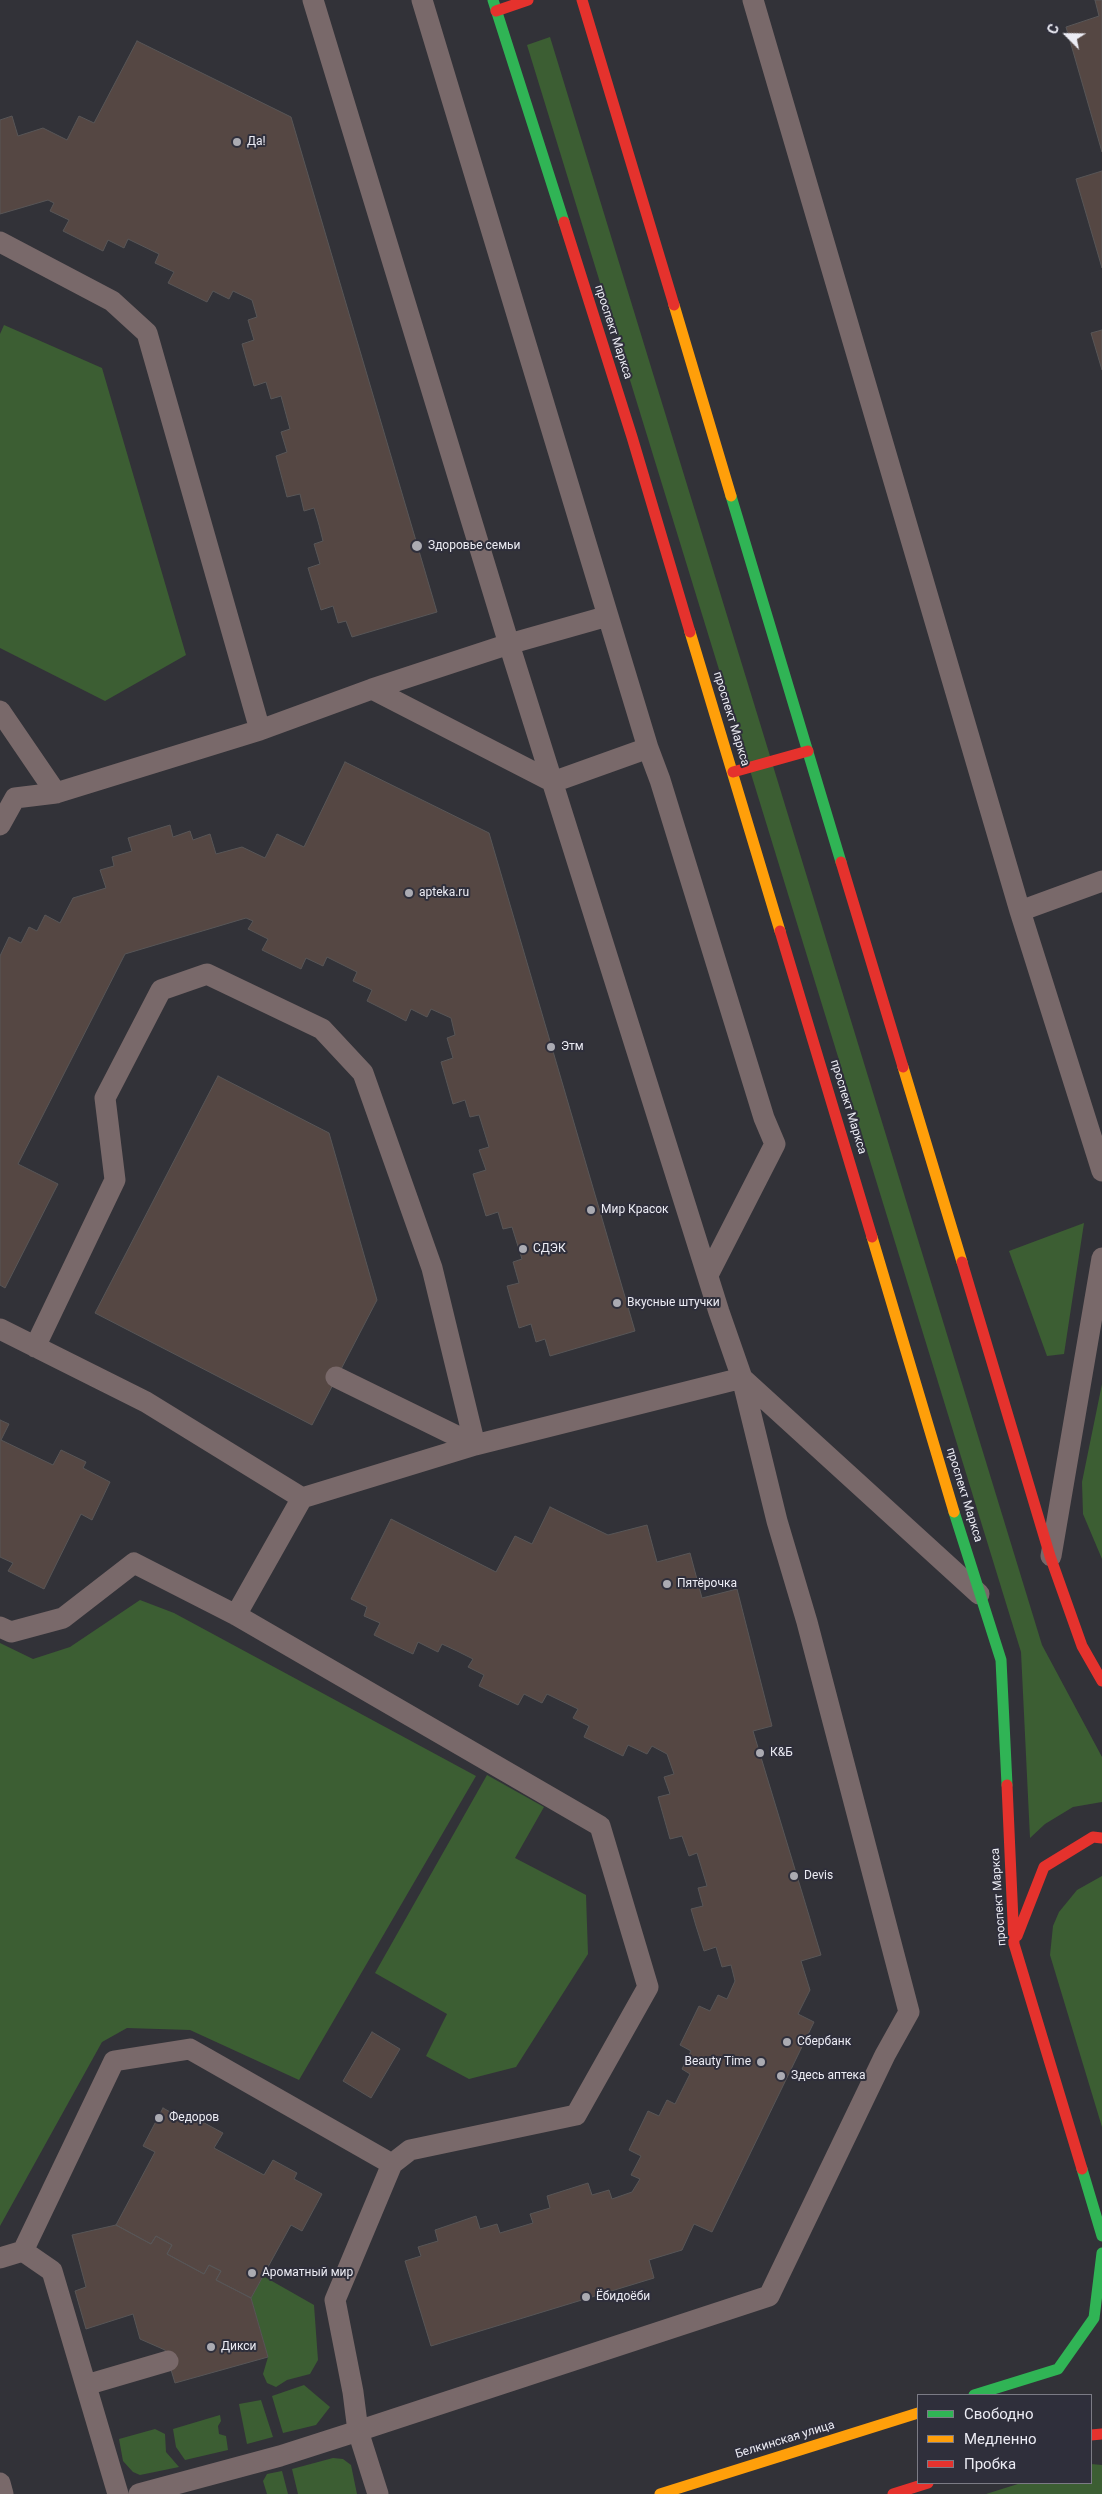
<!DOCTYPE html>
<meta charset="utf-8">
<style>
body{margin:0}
#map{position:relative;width:1102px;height:2494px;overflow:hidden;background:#323238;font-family:Roboto,sans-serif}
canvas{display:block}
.legend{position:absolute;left:917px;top:2394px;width:175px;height:90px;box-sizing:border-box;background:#2f2f3b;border:1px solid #7b7b85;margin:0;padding:6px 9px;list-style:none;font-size:15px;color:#ececf4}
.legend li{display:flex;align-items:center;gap:10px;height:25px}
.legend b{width:25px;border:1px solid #7b7b85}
.north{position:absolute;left:1042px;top:10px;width:50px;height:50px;-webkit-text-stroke:4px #2f2f3b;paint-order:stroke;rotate:293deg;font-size:14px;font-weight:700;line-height:20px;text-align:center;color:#ececf4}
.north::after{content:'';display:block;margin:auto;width:18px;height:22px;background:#ececf4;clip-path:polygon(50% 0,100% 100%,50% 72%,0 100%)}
</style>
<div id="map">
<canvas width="1102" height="2494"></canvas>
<ul class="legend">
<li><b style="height:6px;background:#30b455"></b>Свободно</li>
<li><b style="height:6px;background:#ff9f0a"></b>Медленно</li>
<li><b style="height:6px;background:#e5322d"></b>Пробка</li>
</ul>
<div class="north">С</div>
</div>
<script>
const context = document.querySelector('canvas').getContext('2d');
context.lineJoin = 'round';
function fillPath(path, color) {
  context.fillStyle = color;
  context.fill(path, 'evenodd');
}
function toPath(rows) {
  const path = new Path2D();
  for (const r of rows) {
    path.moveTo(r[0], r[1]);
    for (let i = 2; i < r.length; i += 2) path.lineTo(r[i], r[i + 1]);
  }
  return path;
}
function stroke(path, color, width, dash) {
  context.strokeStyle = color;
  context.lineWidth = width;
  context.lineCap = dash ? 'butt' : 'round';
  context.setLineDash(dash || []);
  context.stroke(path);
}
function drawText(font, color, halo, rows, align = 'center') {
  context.font = font + ' Roboto,sans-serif';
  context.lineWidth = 4;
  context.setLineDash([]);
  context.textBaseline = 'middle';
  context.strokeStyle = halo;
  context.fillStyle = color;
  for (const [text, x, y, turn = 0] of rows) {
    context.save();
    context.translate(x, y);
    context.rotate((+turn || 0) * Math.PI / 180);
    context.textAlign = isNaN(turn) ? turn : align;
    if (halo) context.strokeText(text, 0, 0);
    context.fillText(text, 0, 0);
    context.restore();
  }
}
fillPath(toPath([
 [550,37,1042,1645,1102,1757,1102,1802,1073,1807,1045,1824,1030,1838,1021,1652,527,45],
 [4,325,102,368,186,655,105,701,0,648,0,334],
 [1084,1223,1064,1354,1047,1356,1009,1251],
 [1102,1384,1102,1559,1083,1514,1082,1482],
 [140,1600,174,1613,476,1776,299,2080,190,2030,127,2028,102,2042,0,2226,0,1643,33,1659,70,1647],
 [487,1775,544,1807,515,1858,586,1895,588,1954,516,2067,469,2079,426,2056,447,2014,375,1973],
 [1102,1876,1102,2127,1050,1955,1053,1926,1059,1912,1077,1890],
 [263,2276,314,2305,318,2360,310,2374,287,2380,276,2387,267,2383,263,2374,268,2357,251,2298],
 [304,2385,330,2407,316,2425,283,2433,272,2396],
 [261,2400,273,2437,247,2444,239,2404],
 [220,2415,221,2421,218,2426,219,2434,226,2436,228,2450,185,2460,176,2447,173,2429],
 [155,2429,165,2434,166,2452,179,2467,140,2475,133,2472,123,2461,119,2439],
 [333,2458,343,2459,351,2465,357,2494,298,2494,292,2469],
 [1091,2464,1102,2465,1102,2494,986,2494,1021,2483,1091,2483],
 [282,2471,288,2494,267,2494,263,2481,267,2474]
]), '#3c5e33');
const building = toPath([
 [1095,0,1102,0,1102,152,1066,27,1099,16,1095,0],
 [137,41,291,117,437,612,352,637,346,621,338,623,333,606,321,610,308,568,320,564,314,544,323,541,319,525,314,508,304,511,300,494,287,497,276,456,287,452,281,432,290,429,281,396,271,399,266,382,254,386,242,344,254,340,248,320,257,317,252,300,233,291,229,299,213,291,207,302,168,283,174,272,155,263,159,254,128,239,124,248,108,240,103,251,63,231,69,220,50,211,54,203,48,200,0,214,0,120,12,116,18,136,43,128,67,140,79,116,94,123,137,41],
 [1102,171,1102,268,1076,179,1102,171],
 [1102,330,1102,370,1091,333,1102,330],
 [345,762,489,833,635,1331,550,1356,545,1339,536,1342,531,1324,519,1328,507,1286,519,1283,513,1262,522,1259,512,1227,503,1229,498,1212,486,1216,473,1174,486,1170,479,1150,489,1147,479,1115,470,1117,465,1100,453,1104,441,1062,453,1058,447,1038,455,1035,451,1018,431,1009,427,1017,411,1009,406,1021,387,1011,367,1001,372,990,353,981,357,972,327,957,323,966,306,958,301,969,262,950,268,939,248,929,253,921,246,918,125,954,18,1164,58,1184,5,1288,0,1285,0,956,9,937,21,943,29,927,37,931,45,915,60,923,73,898,106,888,100,870,114,866,112,857,132,851,128,838,170,825,173,837,190,831,193,840,210,834,216,854,242,847,265,858,277,834,304,847,345,762],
 [218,1076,329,1133,377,1300,312,1425,95,1313,218,1076],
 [0,1420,9,1424,1,1440,53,1465,61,1450,86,1462,83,1468,110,1482,92,1520,81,1514,44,1589,8,1571,13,1563,0,1557,0,1420],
 [550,1507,608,1535,647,1525,657,1562,690,1553,702,1598,737,1589,772,1726,753,1731,821,1955,801,1961,810,1990,798,2014,814,2022,712,2232,694,2224,682,2250,649,2260,654,2278,431,2346,405,2261,421,2256,418,2247,438,2241,435,2230,476,2216,480,2229,497,2224,500,2233,533,2223,530,2214,550,2208,547,2196,588,2183,592,2195,609,2190,612,2199,632,2192,640,2179,631,2175,641,2156,629,2150,648,2111,659,2116,667,2100,675,2104,690,2074,682,2069,691,2051,680,2045,699,2006,710,2011,718,1995,727,1999,735,1981,731,1965,722,1967,716,1947,704,1951,696,1926,691,1909,703,1906,698,1888,707,1886,697,1853,689,1856,682,1836,670,1839,658,1797,670,1794,664,1777,674,1774,667,1754,652,1746,647,1754,628,1745,623,1756,584,1737,589,1726,573,1718,578,1709,547,1694,542,1703,524,1694,518,1705,479,1686,484,1675,468,1667,473,1659,457,1651,442,1644,438,1652,418,1642,413,1654,394,1645,374,1635,380,1623,364,1616,367,1607,351,1599,391,1519,496,1572,515,1536,532,1544,550,1507],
 [372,2032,400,2049,371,2098,343,2081,372,2032],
 [163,2108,192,2124,195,2118,223,2133,214,2148,264,2175,273,2160,297,2173,294,2179,322,2194,302,2231,291,2225,251,2298,216,2280,221,2271,209,2265,204,2274,167,2254,172,2245,156,2236,151,2244,116,2225,155,2152,143,2146,163,2108],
 [116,2225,151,2244,156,2236,172,2245,167,2254,204,2274,209,2265,221,2271,216,2280,251,2298,268,2357,175,2383,165,2350,140,2339,133,2314,86,2329,75,2291,86,2287,72,2235,116,2225]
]);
fillPath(building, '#554743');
stroke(building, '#585657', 1);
stroke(toPath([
 [313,0,509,644,719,1312,742,1378,979,1594],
 [753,0,1020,911,1102,1171],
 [0,242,112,301,147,333,260,730],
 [608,616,648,748],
 [372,689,509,644,608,616,422,0],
 [0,711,56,793],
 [0,825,15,798,56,793,260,730,372,689,553,782,648,748,660,780,764,1118,775,1144,708,1275],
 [1020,911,1102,881],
 [0,1329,146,1402,302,1498],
 [35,1347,115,1180,105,1098,161,990,207,974,322,1029,363,1073,432,1268,475,1445,336,1377],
 [1051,1556,1102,1258],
 [236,1615,302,1498,475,1445,742,1378,777,1521,807,1622,909,2012,885,2055,769,2296,358,2431,378,2494],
 [0,1627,11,1632,63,1618,134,1563,236,1615,600,1826,648,1987,576,2115,410,2150,392,2164],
 [23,2251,52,2271,118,2494],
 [0,2258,23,2251,114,2061,190,2049,392,2164,335,2300,353,2392,358,2431,280,2456,139,2494],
 [86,2385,168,2361],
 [0,2483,3,2494]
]), '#79696a', 21);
stroke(toPath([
 [493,0,564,222],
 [731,496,841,862],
 [954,1512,1001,1660,1007,1785],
 [1082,2169,1102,2236],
 [974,2395,1058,2369,1094,2318,1102,2253]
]), '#30b455', 11);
stroke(toPath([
 [674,305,731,496],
 [690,632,780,931],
 [903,1067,962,1262],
 [872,1237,954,1512],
 [660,2494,918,2413]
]), '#ff9f0a', 11);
stroke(toPath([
 [582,0,674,305],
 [496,11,528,0],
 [564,222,632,437,690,632],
 [733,772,808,751],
 [841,862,903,1067],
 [780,931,872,1237],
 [962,1262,1050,1556,1082,1646,1102,1681],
 [1007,1785,1014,1944,1082,2169],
 [1017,1936,1044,1867,1093,1837,1102,1838],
 [1091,2435,1102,2434],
 [893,2494,928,2483]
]), '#e5322d', 11);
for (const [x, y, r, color] of [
 [237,142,5,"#ababb2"],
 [417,546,6,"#ababb2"],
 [409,893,5,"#ababb2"],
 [551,1047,5,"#ababb2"],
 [591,1210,5,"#ababb2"],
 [523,1249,5,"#ababb2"],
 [617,1303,5,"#ababb2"],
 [667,1584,5,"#ababb2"],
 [760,1753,5,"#ababb2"],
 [794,1876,5,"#ababb2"],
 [787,2042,5,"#ababb2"],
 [761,2062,5,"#ababb2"],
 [781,2076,5,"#ababb2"],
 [159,2118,5,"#ababb2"],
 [252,2273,5,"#ababb2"],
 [586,2297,5,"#ababb2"],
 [211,2347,5,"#ababb2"]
]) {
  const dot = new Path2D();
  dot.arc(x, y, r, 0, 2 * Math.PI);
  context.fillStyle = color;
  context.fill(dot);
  stroke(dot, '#2f2f3b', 2);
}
drawText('12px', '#ececf4', '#2f2f3b', [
 ["Да!",247,142],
 ["Здоровье семьи",428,546],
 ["apteka.ru",419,893],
 ["Этм",561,1047],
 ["Мир Красок",601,1210],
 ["СДЭК",533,1249],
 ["Вкусные штучки",627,1303],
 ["Пятёрочка",677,1584],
 ["К&Б",770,1753],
 ["Devis",804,1876],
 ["Сбербанк",797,2042],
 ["Beauty Time",751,2062,"right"],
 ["Здесь аптека",791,2076],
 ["Федоров",169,2118],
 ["Ароматный мир",262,2273],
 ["Ёбидоёби",596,2297],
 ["Дикси",221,2347]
], 'left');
drawText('12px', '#ececf4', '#2f2f3b', [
 ["проспект Маркса",613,332,72],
 ["проспект Маркса",731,719,73],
 ["проспект Маркса",848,1107,73],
 ["проспект Маркса",964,1495,73],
 ["проспект Маркса",999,1897,-94],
 ["Белкинская улица",785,2440,-17]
]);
</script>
